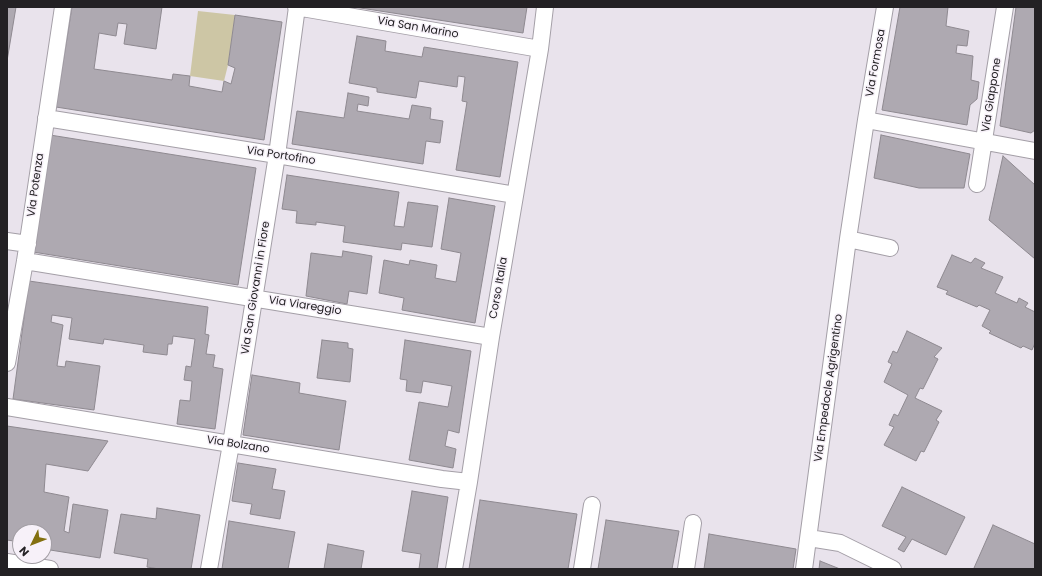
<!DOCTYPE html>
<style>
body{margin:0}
#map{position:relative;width:1042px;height:576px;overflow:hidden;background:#e9e3ec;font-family:Poppins,sans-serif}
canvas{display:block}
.frame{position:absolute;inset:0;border:8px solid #232124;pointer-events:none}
.north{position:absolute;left:12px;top:524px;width:40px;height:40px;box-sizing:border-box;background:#f7f1f9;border:1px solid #a29ea4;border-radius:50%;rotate:227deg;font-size:11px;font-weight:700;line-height:16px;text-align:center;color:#232124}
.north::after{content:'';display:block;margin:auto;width:14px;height:18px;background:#837010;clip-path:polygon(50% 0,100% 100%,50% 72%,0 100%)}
</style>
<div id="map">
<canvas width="1042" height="576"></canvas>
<div class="frame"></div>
<div class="north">N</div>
</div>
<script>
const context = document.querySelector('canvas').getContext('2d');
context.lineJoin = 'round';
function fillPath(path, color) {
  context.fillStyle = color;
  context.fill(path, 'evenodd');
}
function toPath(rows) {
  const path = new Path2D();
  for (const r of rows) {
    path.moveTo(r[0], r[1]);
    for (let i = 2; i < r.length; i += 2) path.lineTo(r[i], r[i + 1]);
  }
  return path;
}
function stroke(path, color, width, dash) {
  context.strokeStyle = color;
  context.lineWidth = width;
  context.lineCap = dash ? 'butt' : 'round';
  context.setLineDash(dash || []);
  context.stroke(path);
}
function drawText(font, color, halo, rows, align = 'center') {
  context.font = font + ' Poppins,sans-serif';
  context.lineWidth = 3;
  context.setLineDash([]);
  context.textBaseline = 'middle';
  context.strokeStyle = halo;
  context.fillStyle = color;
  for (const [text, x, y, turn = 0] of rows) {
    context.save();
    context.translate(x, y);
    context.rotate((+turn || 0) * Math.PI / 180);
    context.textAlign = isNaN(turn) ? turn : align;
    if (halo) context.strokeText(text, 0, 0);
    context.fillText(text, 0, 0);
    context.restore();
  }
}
fillPath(toPath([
 [198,11,235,15,228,65,224,81,190,76]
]), '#cdc6a5');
const building = toPath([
 [7,7,16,7,7,61,7,7],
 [72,7,162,7,156,49,124,44,127,24,118,23,116,36,99,33,94,69,172,80,173,74,190,76,189,86,222,92,224,81,231,84,235,68,228,65,235,15,282,22,264,140,56,107,72,7],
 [354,7,527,7,523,33,354,7],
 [900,7,948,7,946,26,969,31,967,46,957,45,956,53,973,56,971,80,979,82,977,99,970,105,967,125,882,110,900,7],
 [1016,7,1035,7,1035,130,1031,133,1000,126,1016,7],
 [357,36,386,41,385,51,422,57,424,47,518,62,500,177,456,170,467,102,462,101,465,77,458,76,457,87,419,81,416,98,377,92,377,88,349,83,357,36],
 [348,93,369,97,368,106,358,104,357,111,409,119,412,105,431,108,430,119,443,121,440,143,426,141,423,164,292,144,297,111,344,118,348,93],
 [50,135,256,168,238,285,33,252,50,135],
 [881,135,970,154,964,188,919,188,874,178,881,135],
 [1003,156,1035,185,1035,259,989,220,1003,156],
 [287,175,399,192,394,226,404,227,408,202,438,206,432,247,402,243,401,250,343,242,345,226,316,222,316,225,296,223,297,211,282,209,287,175],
 [449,198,495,206,475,323,402,310,404,298,379,293,384,260,409,265,410,260,437,265,435,278,456,282,461,253,441,249,449,198],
 [343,251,372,256,367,294,349,291,347,304,306,296,311,253,342,257,343,251],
 [952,255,971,263,975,258,985,263,981,268,1003,277,995,293,1017,303,1019,298,1028,303,1025,307,1035,312,1035,343,1032,350,1023,346,1021,348,989,333,991,331,982,326,990,310,979,305,977,307,946,294,948,291,937,287,952,255],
 [29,281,208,307,205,334,209,335,206,354,215,355,213,367,223,369,215,429,177,424,180,400,190,401,192,381,184,380,186,366,191,367,195,339,173,336,172,344,168,344,167,355,143,352,144,345,104,339,103,344,69,339,72,318,52,315,51,322,63,325,57,366,65,367,66,361,100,366,94,410,13,399,29,281],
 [907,331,942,348,934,357,938,359,923,389,920,388,915,398,942,411,936,420,939,422,924,452,921,451,916,461,884,445,894,427,889,425,894,414,898,416,908,395,884,382,892,364,888,362,893,351,897,353,907,331],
 [322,340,348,343,348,348,353,349,350,382,317,378,322,340],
 [405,340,471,351,459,433,448,430,445,446,456,449,453,468,409,460,419,402,448,407,452,386,423,381,421,393,406,391,407,380,400,379,405,340],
 [252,375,300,383,299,393,346,401,339,450,243,435,252,375],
 [7,426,108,441,88,471,46,464,44,492,69,497,64,531,69,533,73,504,108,510,100,558,44,549,44,532,20,532,20,542,7,540,7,426],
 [238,463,276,469,272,489,285,491,280,519,250,514,252,504,232,501,238,463],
 [902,487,965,517,946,555,912,539,904,552,898,549,906,537,882,526,902,487],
 [412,491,448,497,437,569,419,569,421,554,402,551,412,491],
 [480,500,577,514,568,569,469,569,480,500],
 [157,508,200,515,191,569,159,569,147,567,148,559,114,553,121,514,156,519,157,508],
 [606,520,679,531,672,569,598,569,606,520],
 [229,521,295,532,288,569,222,569,229,521],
 [993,525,1035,544,1035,569,976,569,974,568,993,525],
 [709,534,796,549,793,569,704,569,709,534],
 [328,544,364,551,361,569,324,569,328,544],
 [820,561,840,569,819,569,820,561]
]);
fillPath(building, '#aea9b1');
stroke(building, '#8e8990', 1);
const minor = toPath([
 [296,7,540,49],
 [46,118,277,155,515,195],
 [866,120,1035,151],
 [977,184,1005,7],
 [848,239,890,248],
 [7,241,28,244],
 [25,261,491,337],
 [7,363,25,261,63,7],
 [7,407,442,479,469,482],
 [809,538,840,543,893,569],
 [7,562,50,569],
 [209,569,231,444,277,155,297,7],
 [454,569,469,482,491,337,540,49,545,7],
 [582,569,592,505],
 [686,569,693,523],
 [804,569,848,239,866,120,885,7]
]);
stroke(minor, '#a49fa7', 18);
stroke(minor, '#fff', 16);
drawText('11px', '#232124', '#f7f1f9', [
 ["Via San Marino",418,28,10],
 ["Via Formosa",876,63,-80],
 ["Via Giappone",992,95,-81],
 ["Via Portofino",281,156,9],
 ["Via Potenza",36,185,-82],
 ["Via San Giovanni in Fiore",256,288,-81],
 ["Corso Italia",499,288,-80],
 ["Via Viareggio",305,306,9],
 ["Via Empedocle Agrigentino",829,388,-82],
 ["Via Bolzano",238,445,9]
]);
</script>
